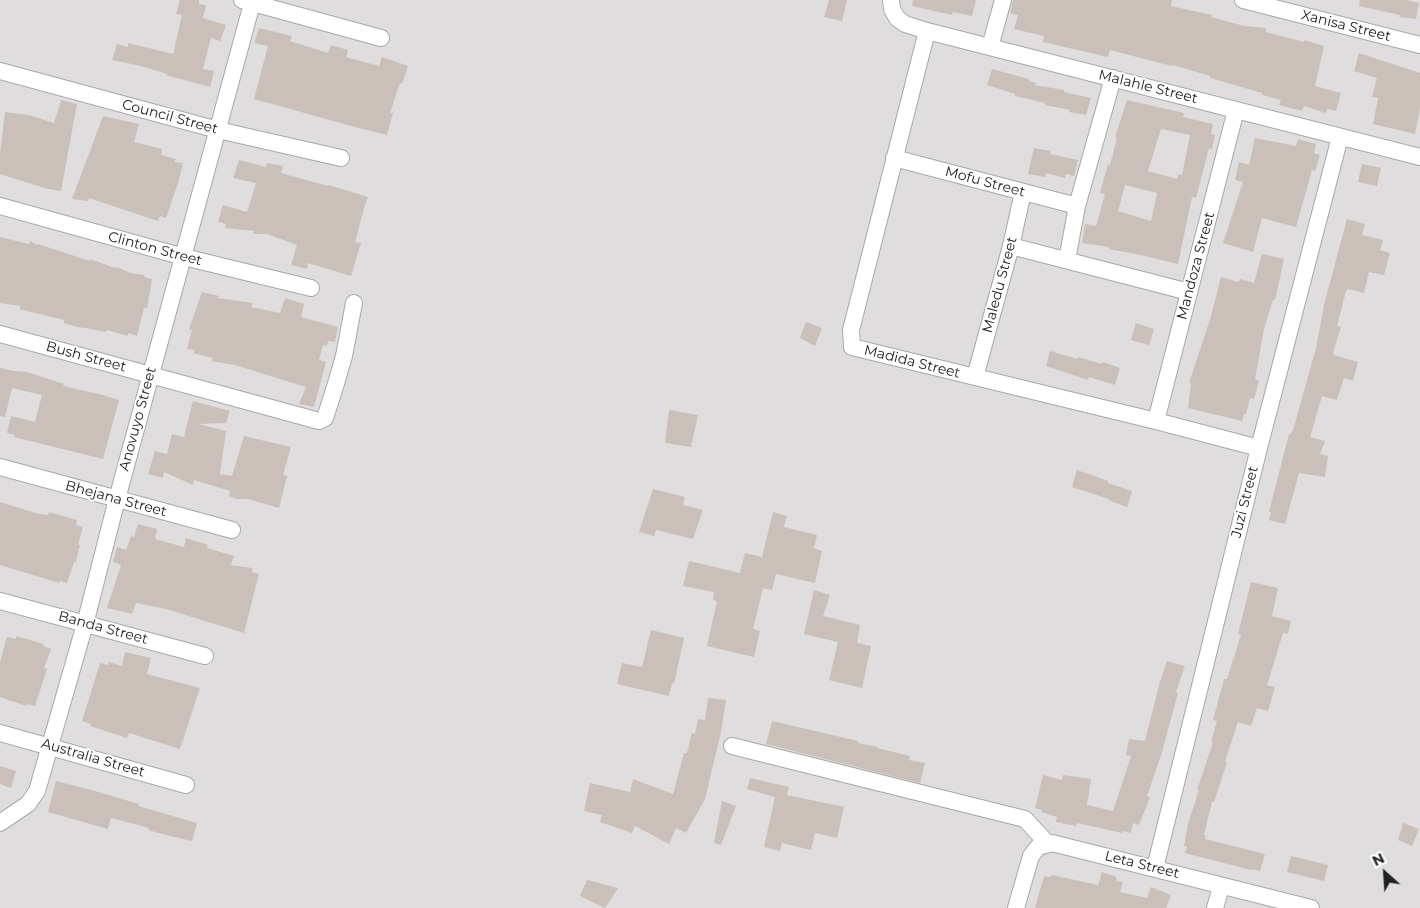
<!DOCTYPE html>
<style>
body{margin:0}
#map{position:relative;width:1420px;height:908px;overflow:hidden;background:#f2eee6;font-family:Montserrat,sans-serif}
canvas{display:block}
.north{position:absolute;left:1360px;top:848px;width:50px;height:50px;-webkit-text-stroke:4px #fff;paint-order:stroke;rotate:334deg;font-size:14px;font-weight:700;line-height:20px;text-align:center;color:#212121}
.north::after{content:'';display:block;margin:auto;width:18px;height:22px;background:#212121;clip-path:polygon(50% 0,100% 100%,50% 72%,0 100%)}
</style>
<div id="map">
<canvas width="1420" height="908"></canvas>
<div class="north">N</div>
</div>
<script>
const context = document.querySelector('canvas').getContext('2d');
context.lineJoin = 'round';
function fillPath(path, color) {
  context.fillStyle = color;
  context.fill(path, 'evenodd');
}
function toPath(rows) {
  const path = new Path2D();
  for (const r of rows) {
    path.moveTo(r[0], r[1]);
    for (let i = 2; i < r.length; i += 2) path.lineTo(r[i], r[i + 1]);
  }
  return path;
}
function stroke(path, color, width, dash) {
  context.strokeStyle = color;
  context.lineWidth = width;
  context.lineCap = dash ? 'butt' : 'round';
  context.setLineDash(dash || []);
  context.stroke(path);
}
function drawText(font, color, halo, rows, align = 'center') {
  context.font = font + ' Montserrat,sans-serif';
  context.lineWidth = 4;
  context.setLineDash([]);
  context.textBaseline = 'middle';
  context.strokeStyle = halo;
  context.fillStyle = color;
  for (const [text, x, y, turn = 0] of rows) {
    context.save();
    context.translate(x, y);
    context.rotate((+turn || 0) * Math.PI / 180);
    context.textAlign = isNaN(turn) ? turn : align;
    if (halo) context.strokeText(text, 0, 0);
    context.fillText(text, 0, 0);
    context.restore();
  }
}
fillPath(toPath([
 [0,0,1420,0,1420,908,0,908]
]), '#dfdddd');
fillPath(toPath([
 [180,0,199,0,199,4,206,5,203,18,226,25,220,41,211,38,203,69,214,71,210,87,166,75,167,74,141,66,112,60,117,44,128,47,128,43,173,54,182,15,176,14],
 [829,0,847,0,842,21,824,17],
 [913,0,976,0,972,16,953,12,952,15,912,6],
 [1013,0,1172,0,1171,6,1212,15,1211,17,1244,26,1266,28,1266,32,1304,42,1304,40,1324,46,1315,86,1341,93,1336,111,1327,109,1326,113,1304,106,1302,111,1279,105,1281,100,1262,95,1262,93,1210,78,1210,76,1173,65,1173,66,1164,64,1110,50,1108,57,1043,42,1044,36,1014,29,1018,15,1010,13],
 [1360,0,1406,0,1419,3,1416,19,1399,17,1400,15,1359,6],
 [259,28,292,36,290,41,328,53,331,45,348,50,346,57,379,66,382,57,408,66,402,84,400,83,390,113,393,113,387,135,355,127,254,99,268,46,254,43],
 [1359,53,1420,73,1420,108,1415,134,1373,124,1378,98,1372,97,1377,78,1354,71],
 [992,69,1029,79,1029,81,1036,83,1035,85,1064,90,1064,92,1091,98,1086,115,1069,112,1070,110,1045,105,1045,103,1015,96,1015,94,987,85],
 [61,100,77,104,61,191,48,189,0,174,0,155,5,112,29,115,54,123],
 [1127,100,1184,113,1183,117,1213,124,1211,134,1215,135,1212,149,1209,148,1196,198,1192,197,1178,264,1141,255,1109,249,1109,247,1082,243,1085,224,1096,226,1105,194,1100,193,1108,164,1110,165,1117,138,1115,137],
 [1161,129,1190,135,1182,175,1178,174,1177,179,1148,171],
 [1125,185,1157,193,1151,221,1118,211],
 [103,116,139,124,134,142,162,149,161,155,176,159,174,162,183,163,178,183,166,218,160,216,158,221,89,198,88,201,72,199],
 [1255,138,1296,146,1298,139,1316,144,1314,153,1320,155,1315,171,1312,170,1296,227,1262,218,1253,252,1223,243,1243,182,1235,180,1239,162,1249,165],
 [1034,148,1051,151,1050,154,1078,160,1074,176,1066,174,1065,178,1046,173,1045,177,1028,174],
 [239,160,266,167,267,163,283,166,281,173,328,186,329,185,368,197,365,205,355,242,361,243,351,276,308,263,307,269,291,265,297,245,267,234,253,234,254,231,225,228,226,224,218,222,223,205,247,212,256,183,233,178],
 [1362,164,1381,168,1377,186,1358,182],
 [1347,219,1365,224,1362,235,1383,240,1380,250,1390,253,1384,275,1369,272,1364,293,1348,289,1346,291,1337,326,1341,327,1333,353,1334,355,1358,362,1353,381,1344,378,1337,400,1322,396,1310,437,1325,441,1320,454,1328,456,1325,477,1299,473,1285,524,1269,520,1271,512,1269,512,1289,434,1291,434,1294,427,1316,348,1324,305],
 [0,237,29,244,30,241,37,245,38,244,90,261,90,259,115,268,116,267,131,273,145,275,144,277,152,279,147,308,144,308,137,336,128,333,128,336,107,330,106,332,81,327,81,328,64,323,64,320,19,309,21,306,0,303],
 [1262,254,1284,259,1275,300,1273,300,1264,329,1255,379,1259,381,1254,399,1250,398,1246,414,1244,414,1242,421,1188,408,1191,383,1189,383,1211,316,1221,277,1239,282,1240,279,1254,283],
 [202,292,219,296,218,298,253,303,251,307,280,313,285,298,304,304,301,317,338,327,335,342,328,341,327,346,323,345,319,360,326,362,314,407,299,404,306,387,235,365,211,361,213,358,193,353,195,350,187,349,192,330,189,329],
 [806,322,822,328,815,346,800,338],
 [1136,323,1154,329,1149,345,1131,340],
 [1050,351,1077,359,1078,357,1102,364,1103,362,1120,368,1115,385,1089,377,1088,380,1046,366],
 [0,368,14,371,27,372,64,384,63,386,103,395,119,400,103,459,14,437,15,435,7,433,11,416,35,422,42,395,12,388,5,417,0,416],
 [193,401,230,411,226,423,198,424,226,431,220,474,232,476,244,436,291,447,283,475,287,476,279,508,248,499,237,499,229,496,230,491,194,480,193,485,164,472,163,478,148,474,155,451,167,454,172,434,184,437],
 [669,410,698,415,691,447,665,443],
 [1077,470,1108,481,1108,483,1132,491,1127,507,1108,500,1109,499,1072,487],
 [653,489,685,497,683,505,703,510,693,539,656,530,654,536,639,532],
 [0,502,39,514,48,515,49,512,77,520,76,525,83,527,78,545,80,545,76,562,74,562,67,583,60,581,59,583,0,565],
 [773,512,787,516,784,527,817,535,814,548,822,551,815,583,776,574,772,590,763,588,753,629,760,631,754,657,707,646,717,601,713,600,714,592,683,586,689,561,740,573,745,553,762,557],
 [138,524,157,529,155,539,184,547,186,538,208,545,207,548,234,556,231,565,252,568,252,572,259,574,244,633,166,609,136,603,132,614,107,608,121,565,113,562,117,547,126,550,131,536,134,537],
 [1251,582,1278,588,1272,616,1291,621,1288,634,1283,633,1267,685,1275,687,1268,711,1257,708,1251,726,1238,722,1225,761,1227,762,1214,802,1212,802,1204,835,1206,836,1205,839,1265,854,1260,871,1251,869,1251,870,1185,853,1187,846,1184,846,1188,824,1199,790,1197,790,1213,742,1211,741,1217,721,1213,720,1224,679,1227,679,1241,635,1238,634],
 [814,590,830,595,823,616,860,625,857,643,871,646,862,688,829,680,838,642,804,634],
 [651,630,684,638,674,684,672,683,669,696,617,684,622,663,642,667],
 [16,636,44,644,43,646,51,649,44,668,47,669,35,706,27,704,26,706,0,697,0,662,7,637,16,639],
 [125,652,151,658,147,674,200,688,180,749,129,733,127,738,90,726,91,724,82,721,100,663,108,665,109,662,122,666],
 [1167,661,1185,666,1176,692,1178,693,1162,752,1147,796,1150,797,1139,825,1133,823,1131,833,1123,831,1122,833,1077,823,1076,826,1056,822,1057,817,1041,812,1042,810,1035,808,1043,775,1062,780,1063,775,1091,779,1087,805,1113,811,1131,756,1126,755,1129,739,1145,741,1160,682],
 [708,698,726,700,721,732,705,799,686,833,676,828,669,844,635,826,632,833,600,822,602,815,584,811,590,783,630,792,633,779,673,794,684,753,687,753,692,733,695,734,698,719,705,720],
 [772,721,858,741,858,743,877,747,877,748,910,756,909,760,925,763,920,783,766,744],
 [0,766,16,771,11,788,0,784],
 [750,778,789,787,787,795,844,807,837,838,815,833,811,850,782,843,780,851,764,847,775,797,747,789],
 [56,781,95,791,139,804,138,806,197,823,192,841,166,835,148,830,149,828,111,818,108,829,48,812],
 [722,801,736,806,721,845,714,843],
 [1403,823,1419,829,1412,846,1398,840],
 [1291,856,1328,865,1324,881,1287,872],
 [1102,872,1117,877,1116,881,1123,882,1120,892,1147,898,1151,887,1171,895,1166,908,1035,908,1044,876,1050,877,1052,875,1098,885],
 [587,880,618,888,605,908,580,896]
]), '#cac0b9');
const minor = toPath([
 [242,0,381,38],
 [891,0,892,9,897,18,905,24,927,31,1420,157],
 [1243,0,1420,45],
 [927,31,851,330,852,347,1156,421,1259,448],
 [990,47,1003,0],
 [0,71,218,130,341,158],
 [894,158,1077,206],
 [0,206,184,257,311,288],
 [1011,246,1189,292],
 [1067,260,1077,206,1113,78],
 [0,334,319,421,325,418,335,387,344,356,354,303],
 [975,377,1011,246,1023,192],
 [1156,421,1236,110],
 [0,467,232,530],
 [0,601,205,656],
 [0,733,186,785],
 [732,746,1025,819,1047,843],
 [0,823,28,804,37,791,85,624,117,499,253,0],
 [1155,868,1259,448,1340,137],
 [1016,908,1031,856,1038,847,1052,843,1311,908],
 [1215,908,1221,887]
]);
stroke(minor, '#a8a8a8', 18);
stroke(minor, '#fff', 16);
drawText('14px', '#212121', '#fff', [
 ["Xanisa Street",1346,26,14],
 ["Malahle Street",1148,87,14],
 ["Council Street",170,117,15],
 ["Mofu Street",985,182,15],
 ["Clinton Street",155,249,15],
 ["Mandoza Street",1196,266,-75],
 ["Maledu Street",1000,285,-75],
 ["Bush Street",86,357,15],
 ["Madida Street",912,362,14],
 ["Anovuyo Street",138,419,-75],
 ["Bhejana Street",116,499,15],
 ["Juzi Street",1245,502,-76],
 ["Banda Street",103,628,15],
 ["Australia Street",93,758,16],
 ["Leta Street",1142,865,14]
]);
</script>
